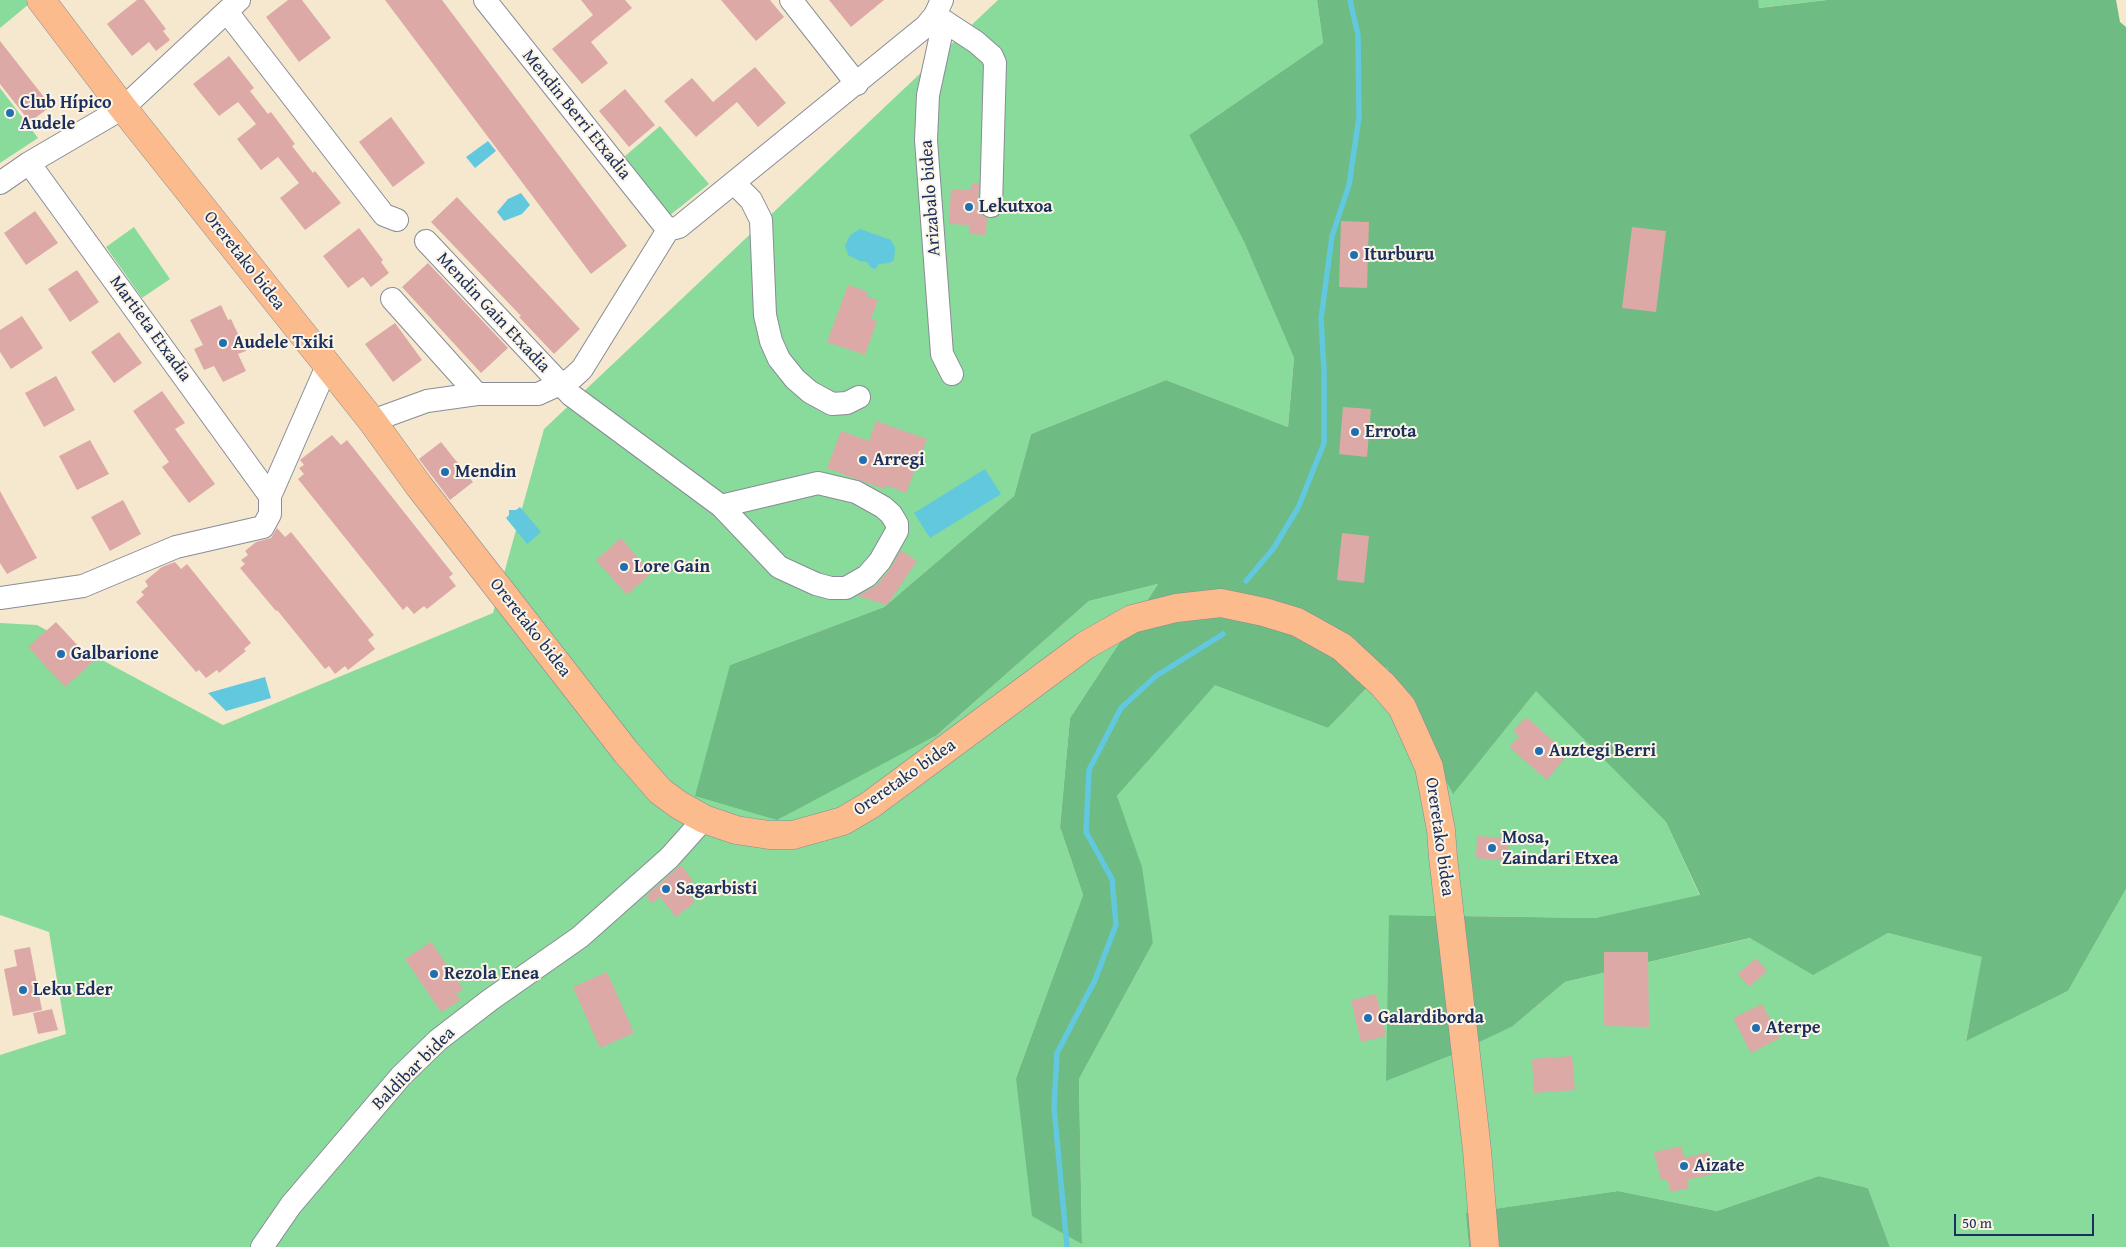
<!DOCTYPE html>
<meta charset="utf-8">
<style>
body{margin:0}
#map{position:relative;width:2126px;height:1247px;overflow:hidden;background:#f6e8cf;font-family:"Gentium Book Plus",serif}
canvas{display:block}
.scale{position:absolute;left:1954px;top:1214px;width:140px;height:22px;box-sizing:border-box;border:2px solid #1b2f5e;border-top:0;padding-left:6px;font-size:15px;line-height:18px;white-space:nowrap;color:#1b2f5e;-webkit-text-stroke:4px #fcf5e5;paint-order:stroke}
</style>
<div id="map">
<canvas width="2126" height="1247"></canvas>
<div class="scale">50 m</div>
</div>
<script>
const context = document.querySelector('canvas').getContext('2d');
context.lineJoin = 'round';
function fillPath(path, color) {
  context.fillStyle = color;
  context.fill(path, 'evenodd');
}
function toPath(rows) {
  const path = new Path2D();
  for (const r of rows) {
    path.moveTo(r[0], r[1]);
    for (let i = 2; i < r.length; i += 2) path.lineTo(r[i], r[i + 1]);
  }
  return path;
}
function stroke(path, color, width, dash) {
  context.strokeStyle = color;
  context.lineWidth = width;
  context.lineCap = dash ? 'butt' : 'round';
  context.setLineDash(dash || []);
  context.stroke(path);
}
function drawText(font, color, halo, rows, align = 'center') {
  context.font = font + ' "Gentium Book Plus",serif';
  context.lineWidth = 4;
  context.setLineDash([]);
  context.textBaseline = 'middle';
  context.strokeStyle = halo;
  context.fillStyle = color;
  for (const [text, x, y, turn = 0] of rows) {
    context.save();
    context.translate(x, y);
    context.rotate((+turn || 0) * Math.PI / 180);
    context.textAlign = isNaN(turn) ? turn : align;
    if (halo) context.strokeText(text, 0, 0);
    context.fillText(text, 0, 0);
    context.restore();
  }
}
fillPath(toPath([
 [0,0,26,0,29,4,0,28],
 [998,0,1317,0,1323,43,1189,135,1244,242,1294,358,1288,427,1166,380,1031,434,1014,496,884,607,730,665,937,735,1089,601,1158,584,1070,718,1060,827,1083,895,1016,1078,1082,1243,1079,1079,1153,943,1117,796,1215,684,1328,728,1387,667,1536,690,1666,822,1700,896,1595,918,1389,915,1513,1026,1565,982,1751,938,1813,974,1888,933,1983,957,1966,1040,2068,991,2126,889,2126,1247,1890,1247,1868,1188,1819,1176,1717,1211,1618,1191,1467,1213,1469,1247,0,1247,0,1055,66,1034,49,932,0,915,0,623,37,625,223,725,493,613,544,429],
 [1758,0,1827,0,1758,8],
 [0,88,38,138,0,163],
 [660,126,709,184,669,216,624,157],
 [134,227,170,279,142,298,106,247]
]), '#89db9b');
fillPath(toPath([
 [1317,0,1758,0,1759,8,1827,0,2116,0,2120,22,2126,27,2126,889,2068,991,1966,1041,1982,957,1888,933,1813,975,1750,938,1565,982,1513,1026,1454,1054,1386,1081,1389,915,1595,918,1700,895,1666,822,1536,691,1453,794,1387,667,1328,728,1215,685,1117,796,1142,867,1153,943,1079,1079,1082,1244,1032,1216,1016,1078,1083,895,1060,827,1070,718,1158,584,1089,601,937,735,777,820,695,796,730,665,884,607,1014,496,1031,434,1166,380,1288,427,1294,358,1244,242,1189,135,1323,43],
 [1819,1176,1868,1188,1890,1247,1469,1247,1466,1213,1618,1191,1717,1211]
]), '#6ebb83');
fillPath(toPath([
 [488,141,496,151,475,168,466,157],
 [521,193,530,205,522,214,504,221,497,212,508,199],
 [860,229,891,240,895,248,894,260,889,263,879,264,875,269,871,268,867,262,860,261,848,255,845,246,850,235],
 [985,469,1001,494,930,538,914,513],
 [520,507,541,532,527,544,506,518,509,515,509,510,516,510],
 [265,677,271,698,226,711,208,693]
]), '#61c8de');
stroke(toPath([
 [1246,581,1273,549,1298,508,1324,443,1324,371,1321,319,1332,236,1349,185,1359,117,1358,35,1350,0],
 [1067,1247,1054,1107,1057,1053,1095,980,1116,925,1112,879,1086,832,1089,770,1121,708,1156,676,1223,634]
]), '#61c8de', 5.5);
fillPath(toPath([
 [137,0,144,0,166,29,163,31,170,40,156,51,149,42,132,56,107,24],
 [288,0,302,0,331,38,299,62,266,17],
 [385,0,442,0,627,246,591,274],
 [581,0,625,0,632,8,591,42,608,63,582,84,552,49,593,15],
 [721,0,770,0,784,17,756,41],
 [829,0,884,0,851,27],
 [0,41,51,106,30,122,0,84],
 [229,56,254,88,250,91,268,114,271,112,295,144,292,146,313,173,315,171,341,203,305,230,280,198,299,183,278,157,261,170,237,139,256,124,238,102,219,116,193,84],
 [755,67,786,103,758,127,737,102,696,137,664,101,692,78,713,102],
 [625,89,655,125,629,147,599,111],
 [391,117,425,163,393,187,359,142],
 [971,183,979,183,978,206,980,213,987,218,986,235,969,234,969,225,949,224,951,189,971,190],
 [457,197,580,329,554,354,519,317,521,316,431,222],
 [35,211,58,243,26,265,4,233],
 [1341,221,1369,222,1367,288,1339,287],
 [1632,227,1666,231,1656,312,1622,308],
 [359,228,383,260,381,262,389,273,371,287,363,277,348,288,323,256],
 [428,263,508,348,481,373,402,287],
 [77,270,99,302,70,322,48,289],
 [848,285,868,292,866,296,878,300,871,319,877,321,865,355,827,342],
 [221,305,228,320,231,319,246,351,238,354,246,371,223,382,214,366,204,370,194,349,203,345,190,320],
 [22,316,43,348,11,369,0,352,0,330],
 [395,323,422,360,393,382,365,344],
 [119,332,142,363,114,383,91,352],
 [56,376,75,410,44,427,25,393],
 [162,391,185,423,175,429,215,484,189,503,162,467,169,462,133,411],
 [1343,407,1371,409,1367,457,1339,454],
 [876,421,927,439,906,493,886,485,885,489,867,483,827,468,841,431,869,441],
 [332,435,341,445,347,440,453,574,449,577,456,586,427,609,424,606,414,614,407,606,403,610,298,479,304,474,299,468,304,465,300,460],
 [90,440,109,474,77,490,59,456],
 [441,442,473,482,450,500,419,459],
 [0,491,37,558,7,574,0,563],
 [123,500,141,534,110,551,91,517],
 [277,528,285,537,291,532,374,635,368,640,375,649,348,670,345,666,335,674,329,666,325,669,277,610,276,611,240,568,245,564,241,560,248,555,245,551,256,542,271,538],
 [1342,533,1369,536,1364,583,1337,580],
 [621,538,651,573,627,595,596,560],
 [901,550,917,561,887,605,858,596,877,585,890,569],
 [175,562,181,569,187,564,251,643,244,649,246,651,219,673,217,670,206,678,199,670,196,672,136,602,144,595,141,592,148,586,145,581,162,567],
 [56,622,93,662,65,687,28,647],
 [1526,717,1568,754,1547,780,1509,747,1519,736,1513,731],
 [1477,836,1509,838,1507,861,1476,858],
 [681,865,693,881,684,887,695,902,676,917,660,897,652,903,646,896],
 [431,942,463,989,456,994,461,1000,441,1012,405,959],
 [30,947,42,1010,13,1016,4,969,17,966,14,950],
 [1604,952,1648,952,1649,1027,1604,1026],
 [1756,958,1767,971,1749,987,1738,974],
 [607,972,634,1033,600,1048,573,987],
 [1376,994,1386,1036,1361,1042,1351,1000],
 [1762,1004,1780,1038,1751,1053,1733,1018],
 [52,1009,58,1030,38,1034,33,1013],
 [1572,1056,1575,1090,1534,1093,1532,1059],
 [1681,1146,1684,1158,1708,1152,1713,1174,1687,1180,1689,1188,1671,1192,1667,1179,1661,1180,1654,1152]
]), '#dca9a7');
const minor = toPath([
 [485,0,668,230],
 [791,0,857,84],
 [227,12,384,215,397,220],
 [935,15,944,21,928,95,926,140,942,354,952,374],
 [944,21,976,42,992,56,995,63,991,206],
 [29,163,270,496],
 [0,183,29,163,123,108,239,0],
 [734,183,751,200,761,220,765,315,771,341,779,359,795,379,810,392,832,404,847,403,859,397],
 [426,241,571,395,721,506,818,483,856,492,883,507,891,514,897,524,897,531,880,561,867,576,846,588,831,588,816,584,779,567,721,506],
 [392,299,477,394],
 [372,421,427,401,477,394,538,394,571,379,582,369,668,230,679,227,926,26,935,15,942,0],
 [0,598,83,586,176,547,263,527,270,514,270,496,327,366],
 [262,1247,291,1205,401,1076,438,1040,490,1000,580,937,669,858,704,819]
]);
const major = toPath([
 [41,0,123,108,372,421,419,486,626,752,660,791,679,805,704,819,736,830,769,835,793,835,843,821,870,805,1086,645,1132,619,1176,608,1221,603,1264,612,1297,622,1342,647,1383,685,1402,707,1429,767,1441,830,1443,857,1477,1150,1485,1247]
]);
stroke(minor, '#888c96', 24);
stroke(major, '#888c96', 29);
stroke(minor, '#fff', 22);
stroke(major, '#fbbb8c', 28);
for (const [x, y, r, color] of [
 [10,113,5,"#1f6fb2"],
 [969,207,5,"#1f6fb2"],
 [1354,255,5,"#1f6fb2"],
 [223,343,5,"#1f6fb2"],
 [1355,432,5,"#1f6fb2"],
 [863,460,5,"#1f6fb2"],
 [445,472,5,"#1f6fb2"],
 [624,567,5,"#1f6fb2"],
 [61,654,5,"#1f6fb2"],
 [1539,751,5,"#1f6fb2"],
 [1492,848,5,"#1f6fb2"],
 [666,889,5,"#1f6fb2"],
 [434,974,5,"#1f6fb2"],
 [23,990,5,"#1f6fb2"],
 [1368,1018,5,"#1f6fb2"],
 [1756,1028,5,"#1f6fb2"],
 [1684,1166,5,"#1f6fb2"]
]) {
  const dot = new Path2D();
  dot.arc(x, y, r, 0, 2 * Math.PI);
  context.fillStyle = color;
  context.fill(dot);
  stroke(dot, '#fcf5e5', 2);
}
drawText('bold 18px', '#1b2f5e', '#fcf5e5', [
 ["Club Hípico",20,103],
 ["Audele",20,124],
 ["Lekutxoa",979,207],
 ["Iturburu",1364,255],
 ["Audele Txiki",233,343],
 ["Errota",1365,432],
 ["Arregi",873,460],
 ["Mendin",455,472],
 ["Lore Gain",634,567],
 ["Galbarione",71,654],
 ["Auztegi Berri",1549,751],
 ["Mosa,",1502,838],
 ["Zaindari Etxea",1502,859],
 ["Sagarbisti",676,889],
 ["Rezola Enea",444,974],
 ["Leku Eder",33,990],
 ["Galardiborda",1378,1018],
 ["Aterpe",1766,1028],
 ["Aizate",1694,1166]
], 'left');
drawText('18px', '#1b2f5e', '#fcf5e5', [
 ["Mendin Berri Etxadia",576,115,51],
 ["Arizabalo bidea",931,198,-94],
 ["Oreretako bidea",244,261,52],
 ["Mendin Gain Etxadia",493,313,47],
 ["Martieta Etxadia",150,329,54],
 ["Oreretako bidea",530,628,52],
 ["Oreretako bidea",905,778,-35],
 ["Oreretako bidea",1439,837,82],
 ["Baldibar bidea",414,1069,-45]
]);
</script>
